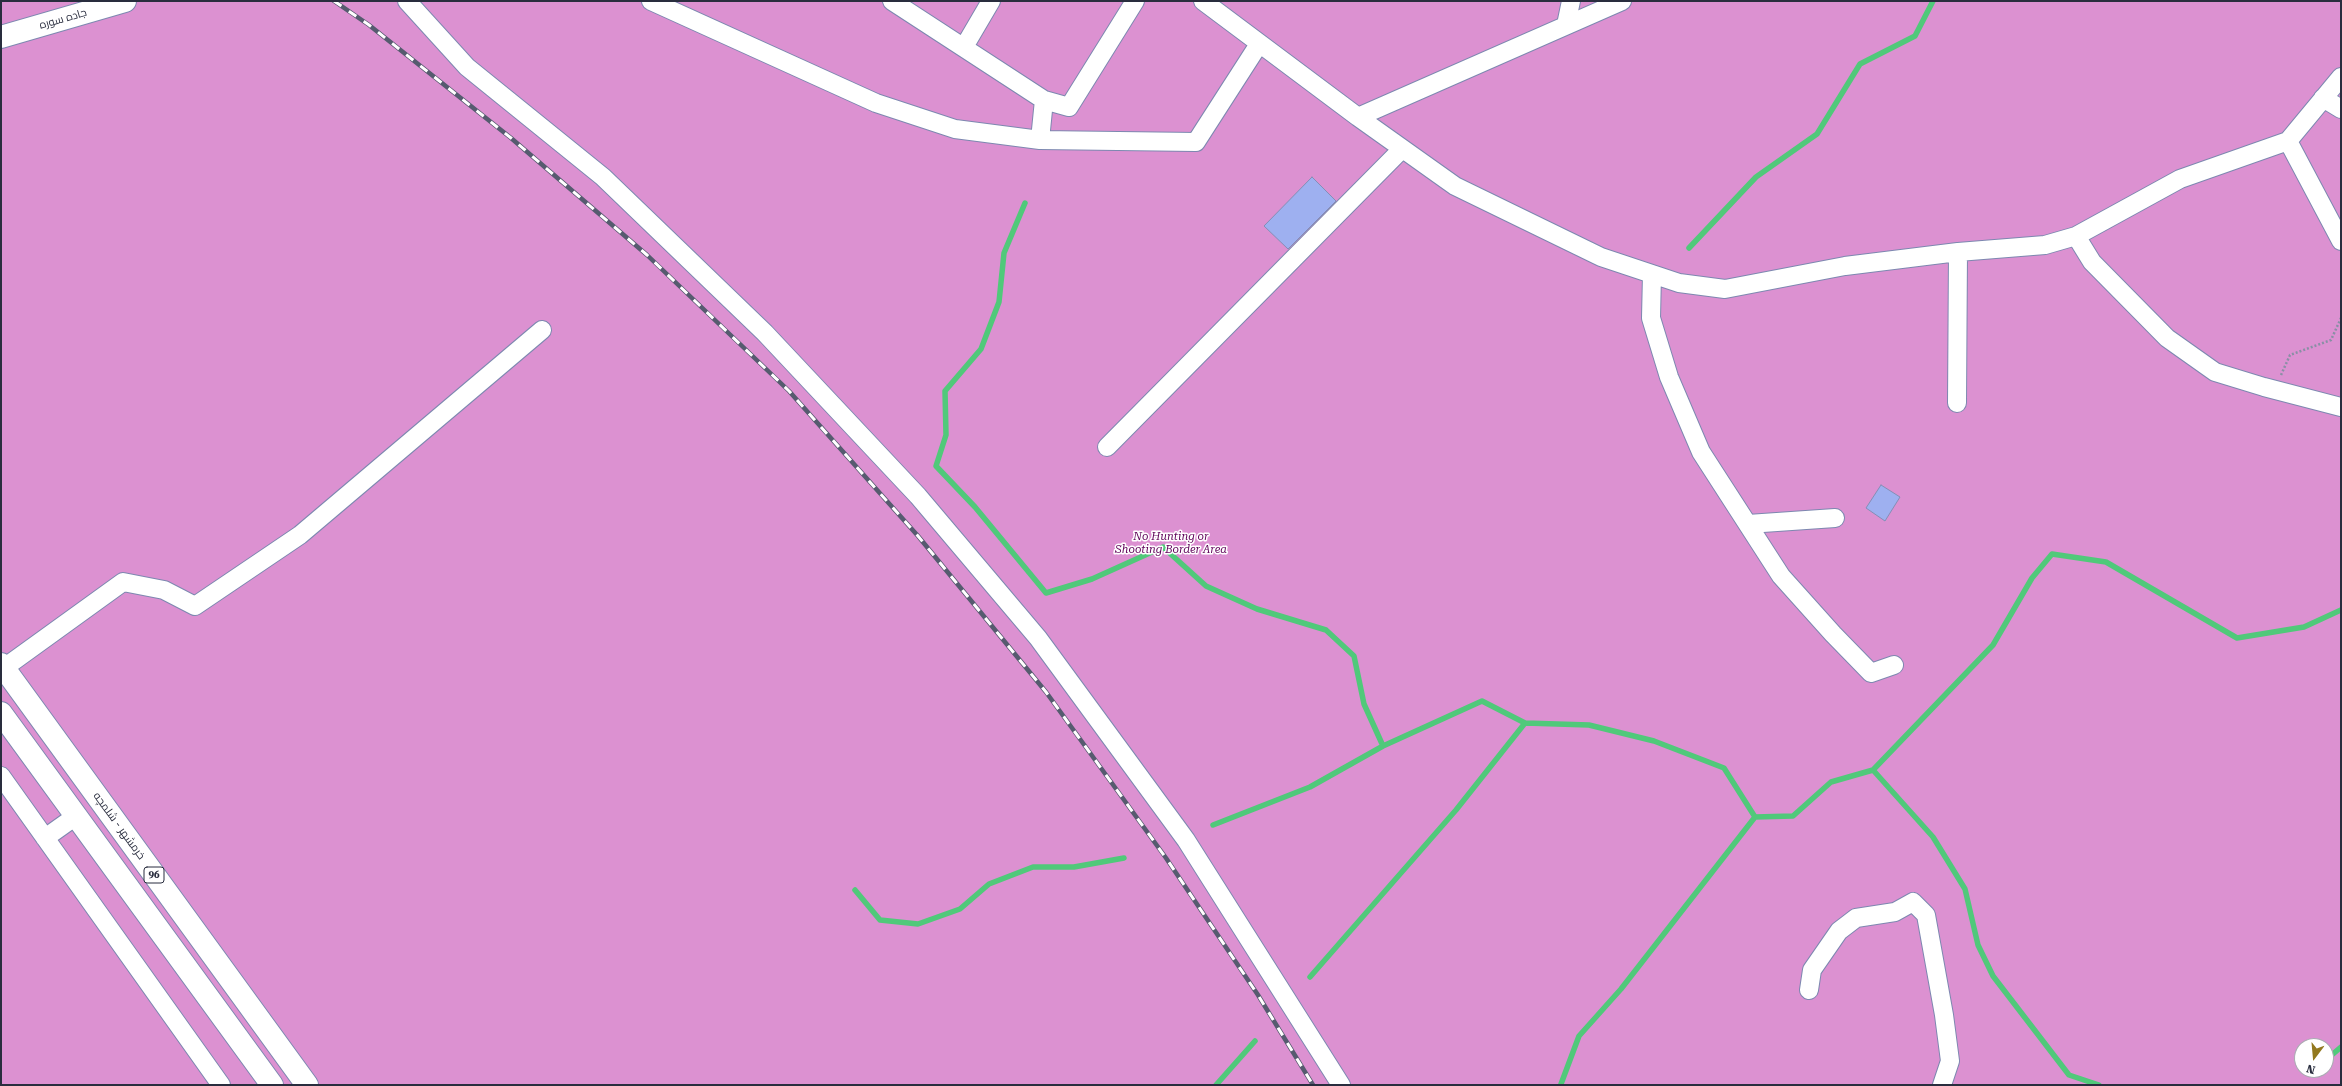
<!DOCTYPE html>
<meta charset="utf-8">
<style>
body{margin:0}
#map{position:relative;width:2342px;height:1086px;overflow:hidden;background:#d6def8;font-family:"Roboto Serif",serif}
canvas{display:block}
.frame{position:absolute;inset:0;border:2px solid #292d3e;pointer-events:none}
.north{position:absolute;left:2294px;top:1038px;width:40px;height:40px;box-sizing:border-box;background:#fff;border:1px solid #a9abb2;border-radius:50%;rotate:196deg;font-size:11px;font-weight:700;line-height:16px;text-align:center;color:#292d3e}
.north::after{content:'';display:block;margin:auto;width:14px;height:18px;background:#93791f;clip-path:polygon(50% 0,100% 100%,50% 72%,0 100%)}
</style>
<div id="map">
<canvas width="2342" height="1086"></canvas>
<div class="frame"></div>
<div class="north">N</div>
</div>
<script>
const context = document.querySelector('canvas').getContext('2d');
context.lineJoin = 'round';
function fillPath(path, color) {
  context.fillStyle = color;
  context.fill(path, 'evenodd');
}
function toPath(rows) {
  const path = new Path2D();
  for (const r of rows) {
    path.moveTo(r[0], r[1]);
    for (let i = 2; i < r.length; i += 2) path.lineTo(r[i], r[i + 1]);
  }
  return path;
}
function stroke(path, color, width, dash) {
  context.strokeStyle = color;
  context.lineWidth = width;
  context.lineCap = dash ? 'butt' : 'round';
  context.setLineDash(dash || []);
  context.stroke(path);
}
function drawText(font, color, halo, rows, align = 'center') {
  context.font = font + ' "Roboto Serif",Cairo,serif';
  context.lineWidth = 3;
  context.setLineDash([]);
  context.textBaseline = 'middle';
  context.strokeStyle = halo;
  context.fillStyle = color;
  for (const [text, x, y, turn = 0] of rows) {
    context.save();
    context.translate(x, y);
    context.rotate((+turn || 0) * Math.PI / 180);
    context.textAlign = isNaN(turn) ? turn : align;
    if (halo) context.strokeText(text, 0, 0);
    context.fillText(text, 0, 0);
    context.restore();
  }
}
fillPath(toPath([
 [1,1,2341,1,2341,1085,1,1085],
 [2302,1046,2326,1046,2326,1070,2302,1070]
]), '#dc91d1');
stroke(toPath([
 [1025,203,1004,253,999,302,981,349,945,391,946,435,936,466,975,507,1046,593,1092,579,1163,547,1206,586,1257,609,1326,630,1354,656,1364,704,1383,746],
 [1689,248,1756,177,1817,134,1860,64,1915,36,1933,1],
 [1873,770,1933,837,1965,889,1978,945,1993,976,2069,1075,2099,1085],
 [1213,825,1310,787,1383,746,1482,701,1525,723,1589,725,1654,741,1724,768,1755,817,1793,816,1831,782,1873,770,1993,645,2032,578,2052,554,2106,562,2237,638,2304,627,2341,610],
 [855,890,880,920,918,924,960,909,989,884,1033,867,1074,867,1124,858],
 [1310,977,1456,810,1525,723],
 [2326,1060,2341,1047],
 [1561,1084,1579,1036,1621,989,1755,817],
 [1216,1085,1255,1041]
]), '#50c97a', 5.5);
const building = toPath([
 [1312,177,1336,201,1288,249,1264,226,1312,177],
 [1881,485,1900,497,1885,521,1866,508,1881,485]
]);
fillPath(building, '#9eb0f0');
stroke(building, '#848fb7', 1);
const minor = toPath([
 [407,1,467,67,603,177,765,333,918,496,1038,638,1186,840,1341,1085],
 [651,1,876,103,955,129,1040,140,1196,142,1259,44],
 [892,1,1044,100,1040,140],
 [1203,1,1358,117,1455,186,1601,257,1679,283,1725,289,1845,266,1958,252,2045,245,2076,236,2180,179,2288,141,2341,77],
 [1566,25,1571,1],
 [964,47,991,1],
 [2323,98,2341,109],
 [1044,100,1069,107,1135,1],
 [1358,117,1622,1],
 [2288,141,2341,241],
 [2076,236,2092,262,2167,338,2215,372,2264,387,2341,407],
 [1652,274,1651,318,1669,377,1701,452,1781,576,1833,634,1871,673,1894,665],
 [1957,403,1958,252],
 [1107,447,1402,149],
 [1748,524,1835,518],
 [4,668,123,582,164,590,195,606,300,535,542,330],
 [1,776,221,1085],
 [45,838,76,816],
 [1809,990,1812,970,1839,931,1856,918,1895,912,1913,902,1926,915,1944,1015,1950,1061,1942,1085]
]);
const major = toPath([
 [1,37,125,1]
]);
const highway = toPath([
 [1,664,307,1085],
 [1,713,272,1085]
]);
stroke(minor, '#7d88b0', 20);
stroke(major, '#7d88b0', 24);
stroke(highway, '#7d88b0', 24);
stroke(toPath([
 [2281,375,2290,355,2331,340,2341,318]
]), '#898fa5', 2.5, [2, 2]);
stroke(minor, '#fff', 18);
stroke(major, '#fff', 22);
stroke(highway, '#fff', 22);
const rail = toPath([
 [334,1,369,25,511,138,647,255,789,391,918,536,1046,692,1166,858,1258,995,1313,1085]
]);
stroke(rail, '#565b6f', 4.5);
stroke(rail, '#fff', 3, [9]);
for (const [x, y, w] of [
 [154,875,20]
]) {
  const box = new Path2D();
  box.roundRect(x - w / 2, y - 8, w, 16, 3);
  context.fillStyle = '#fff';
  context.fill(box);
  stroke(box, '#292d3e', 1);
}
drawText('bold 10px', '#292d3e', null, [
 ["96",154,875]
]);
drawText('11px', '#292d3e', '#fff', [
 ["جاده سوره",63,19,-16],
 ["خرمشهر - شلمچه",119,826,54]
]);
drawText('italic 11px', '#5e0158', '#fff', [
 ["No Hunting or",1171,537],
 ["Shooting Border Area",1171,550]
]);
</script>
